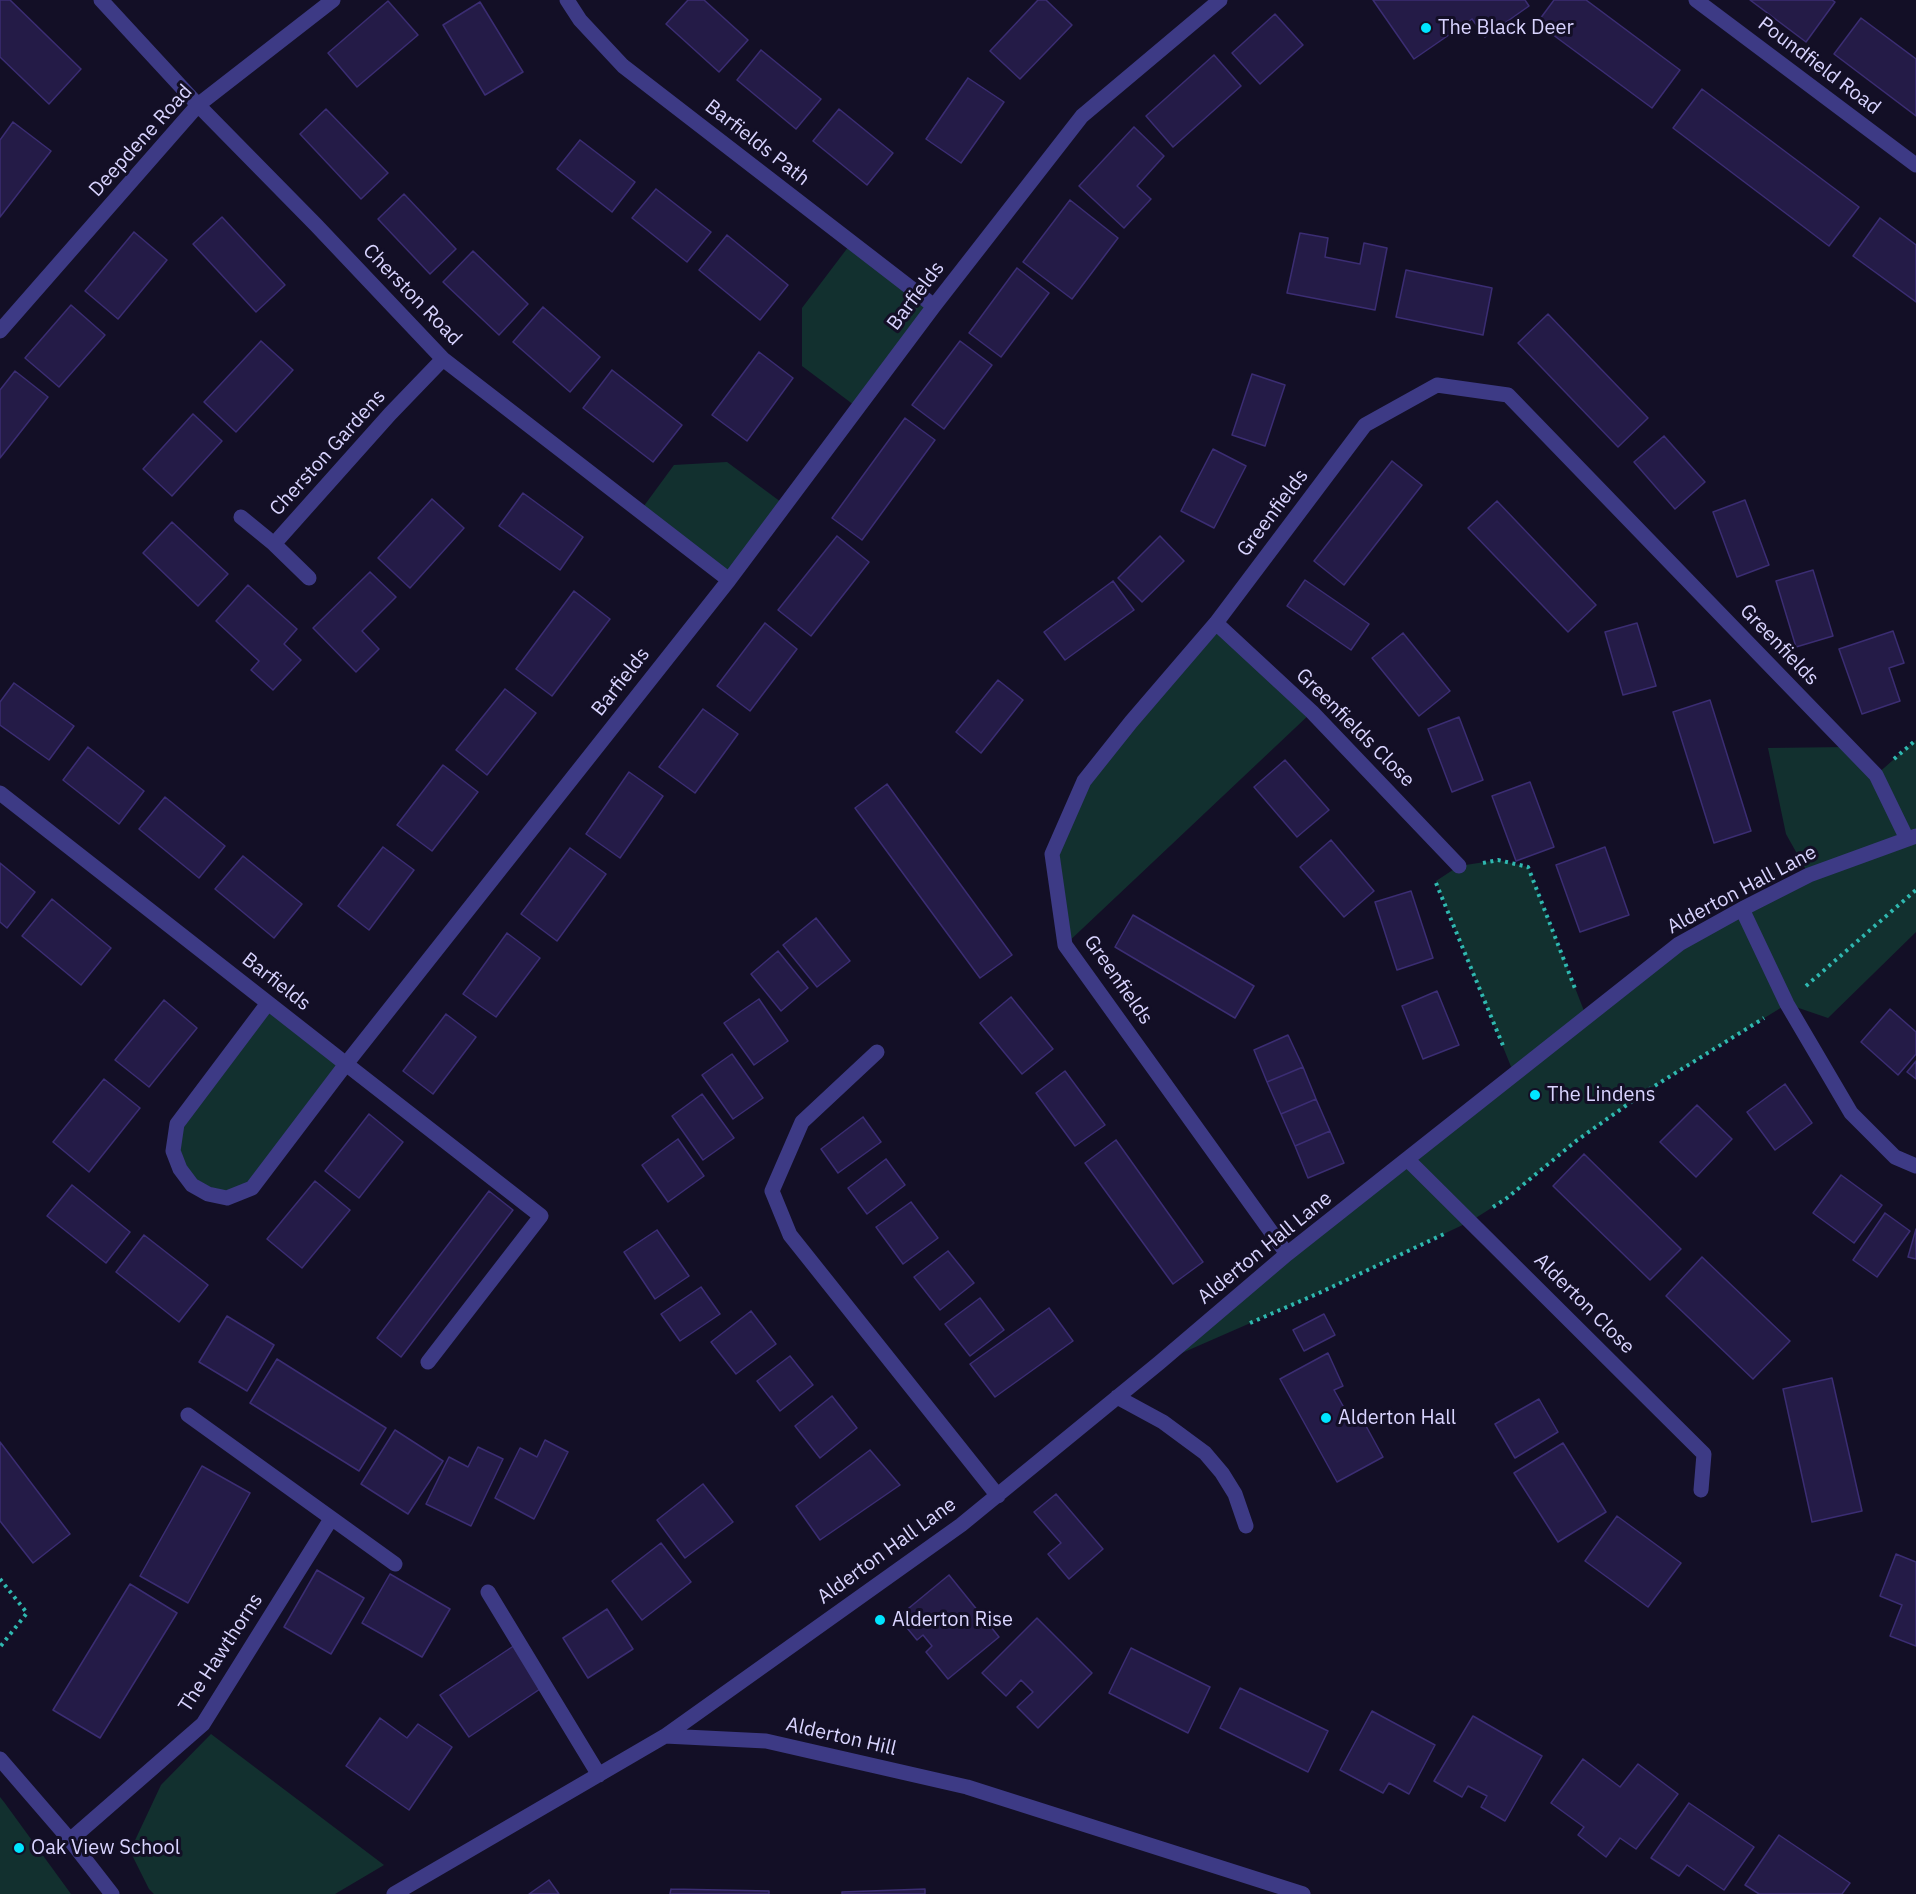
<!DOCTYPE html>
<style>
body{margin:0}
canvas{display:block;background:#130f26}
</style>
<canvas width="1916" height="1894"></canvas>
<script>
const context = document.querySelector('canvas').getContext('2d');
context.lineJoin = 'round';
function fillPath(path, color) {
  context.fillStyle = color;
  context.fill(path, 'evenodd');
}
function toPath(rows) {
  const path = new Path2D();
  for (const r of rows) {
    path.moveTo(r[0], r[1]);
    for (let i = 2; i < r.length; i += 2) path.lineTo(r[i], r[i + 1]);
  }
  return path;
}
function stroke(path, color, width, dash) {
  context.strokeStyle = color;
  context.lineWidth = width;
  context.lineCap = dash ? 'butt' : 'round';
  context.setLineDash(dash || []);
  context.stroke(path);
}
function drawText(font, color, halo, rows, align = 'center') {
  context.font = font + ' "IBM Plex Sans",sans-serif';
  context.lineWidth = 6;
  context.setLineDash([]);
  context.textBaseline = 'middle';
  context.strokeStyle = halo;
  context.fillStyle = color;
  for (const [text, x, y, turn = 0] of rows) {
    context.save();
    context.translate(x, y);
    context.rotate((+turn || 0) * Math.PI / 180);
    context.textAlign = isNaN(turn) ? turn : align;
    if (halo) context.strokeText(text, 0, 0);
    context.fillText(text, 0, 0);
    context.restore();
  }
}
fillPath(toPath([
 [852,242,934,306,858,408,802,366,802,308],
 [727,462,785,505,729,580,641,510,674,465],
 [1216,623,1312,712,1065,945,1052,854,1084,781],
 [1916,740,1916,932,1828,1018,1787,1004,1648,1090,1576,1141,1507,1198,1471,1221,1319,1293,1159,1363,1514,1074,1436,881,1459,866,1498,860,1528,867,1586,1016,1679,944,1809,875,1786,834,1768,748,1848,747,1876,775],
 [268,1003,346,1064,252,1188,227,1198,180,1169,177,1124],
 [211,1734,384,1865,335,1894,154,1894,149,1889,130,1851,161,1785],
 [0,1797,4,1802,71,1894,0,1894]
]), '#12302f');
const building = toPath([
 [0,0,10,0,81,69,49,104,0,57,0,0],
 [688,0,704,0,748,40,719,72,666,24,688,0],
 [1038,0,1046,0,1072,25,1020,79,990,51,1038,0],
 [1373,0,1525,0,1529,6,1485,37,1472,19,1414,59,1373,0],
 [1554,0,1586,0,1680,70,1652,108,1537,23,1554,0],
 [1750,0,1832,0,1835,2,1806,42,1750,0],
 [388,1,418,35,357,87,328,53,388,1],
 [480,2,523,72,485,95,443,25,480,2],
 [1275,14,1303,45,1260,84,1232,53,1275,14],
 [1861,18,1916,59,1916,116,1834,54,1861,18],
 [761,50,821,99,796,129,737,80,761,50],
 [1214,55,1241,86,1173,147,1146,116,1214,55],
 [968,78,1004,102,961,163,926,139,968,78],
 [1702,89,1859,207,1829,246,1673,128,1702,89],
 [326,109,388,173,361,199,300,134,326,109],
 [839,109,893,153,867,185,813,141,839,109],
 [13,122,51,151,0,217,0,140,13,122],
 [1134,127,1164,156,1137,186,1151,199,1124,228,1079,186,1134,127],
 [580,140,635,182,612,212,557,169,580,140],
 [656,189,711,232,687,262,632,218,656,189],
 [404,194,456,249,430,274,378,219,404,194],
 [1070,200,1118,238,1072,299,1023,262,1070,200],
 [222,217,285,285,256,312,193,244,222,217],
 [1880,218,1916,245,1916,302,1853,256,1880,218],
 [134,232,167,260,118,319,85,291,134,232],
 [1300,233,1328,238,1325,257,1360,264,1364,243,1387,248,1375,310,1287,293,1300,233],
 [727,235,788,285,760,320,699,270,727,235],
 [473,251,528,304,499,335,443,282,473,251],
 [1017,268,1049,293,1001,357,969,333,1017,268],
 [1406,270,1492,288,1483,335,1396,317,1406,270],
 [71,305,105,335,59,387,25,358,71,305],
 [543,307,600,357,570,392,513,342,543,307],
 [1548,314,1648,418,1618,447,1518,343,1548,314],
 [261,341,293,370,236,432,204,402,261,341],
 [960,341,992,365,944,429,912,405,960,341],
 [759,352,793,378,747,441,712,415,759,352],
 [612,370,682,425,653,462,583,408,612,370],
 [15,371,48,397,0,458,0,390,15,371],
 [1252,374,1285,385,1265,446,1232,435,1252,374],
 [193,414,222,441,172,496,143,469,193,414],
 [905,418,935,440,862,540,832,518,905,418],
 [1664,436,1705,482,1675,509,1634,462,1664,436],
 [1213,449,1246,466,1214,528,1181,511,1213,449],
 [1392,461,1422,485,1344,585,1314,561,1392,461],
 [523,493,583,537,560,570,499,526,523,493],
 [432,499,464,528,410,588,378,558,432,499],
 [1745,500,1769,565,1737,577,1713,512,1745,500],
 [1497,501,1596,605,1568,632,1468,528,1497,501],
 [172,522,228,574,198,606,143,553,172,522],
 [837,536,869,562,811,636,778,610,837,536],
 [1160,536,1184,561,1142,602,1118,578,1160,536],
 [1813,570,1833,636,1796,647,1776,581,1813,570],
 [370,572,396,597,362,631,379,649,356,672,313,628,370,572],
 [1305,580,1369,624,1351,650,1287,606,1305,580],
 [1113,581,1134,610,1065,660,1044,632,1113,581],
 [248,585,297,629,284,644,301,660,273,690,251,670,259,661,216,621,248,585],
 [574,591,610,619,552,696,516,669,574,591],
 [765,623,797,649,750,711,717,686,765,623],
 [1637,623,1656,686,1623,695,1605,632,1637,623],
 [1893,631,1904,663,1889,668,1900,701,1862,714,1839,649,1893,631],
 [1403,633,1450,691,1419,716,1372,658,1403,633],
 [998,680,1023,700,981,753,956,732,998,680],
 [14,683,74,726,49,760,0,725,0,702,14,683],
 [505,689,536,713,487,775,456,750,505,689],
 [1710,700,1751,831,1714,843,1673,712,1710,700],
 [703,709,738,734,695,793,659,767,703,709],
 [1459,717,1483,780,1452,792,1428,729,1459,717],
 [88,747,144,791,119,824,63,780,88,747],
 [1285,760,1329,810,1297,837,1254,787,1285,760],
 [443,765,478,792,432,851,397,825,443,765],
 [629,772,663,796,620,858,586,834,629,772],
 [1530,782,1554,847,1516,861,1492,796,1530,782],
 [887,784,1012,955,980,978,855,808,887,784],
 [165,797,225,846,199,878,139,829,165,797],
 [1331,840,1374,891,1344,917,1300,867,1331,840],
 [383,847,414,870,369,930,338,906,383,847],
 [1605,847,1629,915,1580,932,1556,865,1605,847],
 [570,848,606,874,557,941,521,914,570,848],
 [243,856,302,904,274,938,215,889,243,856],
 [0,863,35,892,7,928,0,922,0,863],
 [1411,891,1433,958,1397,970,1375,902,1411,891],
 [52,899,111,948,81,985,22,936,52,899],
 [1133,915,1254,986,1235,1018,1115,947,1133,915],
 [816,918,850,961,817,987,783,945,816,918],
 [507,933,540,958,496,1017,463,994,507,933],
 [778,951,808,988,781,1011,751,974,778,951],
 [1437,991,1459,1045,1423,1059,1402,1006,1437,991],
 [1011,997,1053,1049,1022,1074,980,1023,1011,997],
 [759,999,788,1041,754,1065,724,1023,759,999],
 [164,1000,197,1028,149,1087,115,1060,164,1000],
 [1890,1009,1916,1032,1916,1054,1898,1075,1861,1042,1890,1009],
 [446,1014,476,1037,433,1094,403,1071,446,1014],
 [1288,1035,1303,1067,1267,1082,1254,1050,1288,1035],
 [732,1054,763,1098,733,1119,702,1075,732,1054],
 [1916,1061,1916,1079,1907,1072,1916,1061],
 [1303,1067,1316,1099,1281,1114,1267,1082,1303,1067],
 [1065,1071,1105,1125,1075,1146,1036,1093,1065,1071],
 [104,1079,140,1108,89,1172,53,1142,104,1079],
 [1785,1084,1812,1123,1775,1150,1747,1112,1785,1084],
 [702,1094,734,1138,703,1160,672,1116,702,1094],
 [1316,1099,1330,1131,1295,1146,1281,1114,1316,1099],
 [1697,1105,1732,1139,1696,1177,1660,1142,1697,1105],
 [369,1114,403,1142,359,1198,325,1171,369,1114],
 [863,1117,881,1142,838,1173,821,1149,863,1117],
 [1330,1131,1344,1163,1308,1178,1295,1146,1330,1131],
 [678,1139,704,1176,668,1202,642,1165,678,1139],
 [1116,1140,1203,1262,1173,1284,1085,1163,1116,1140],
 [1584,1154,1681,1249,1650,1280,1553,1186,1584,1154],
 [886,1159,905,1185,867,1214,848,1188,886,1159],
 [1841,1175,1882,1205,1854,1243,1813,1213,1841,1175],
 [315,1181,350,1210,302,1268,267,1239,315,1181],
 [72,1185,130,1232,106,1263,47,1216,72,1185],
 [489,1191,513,1210,401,1357,377,1338,489,1191],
 [911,1202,938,1238,903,1264,876,1227,911,1202],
 [1885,1213,1910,1231,1877,1277,1853,1260,1885,1213],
 [1916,1229,1916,1259,1908,1257,1916,1229],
 [657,1230,689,1276,655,1299,624,1252,657,1230],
 [144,1235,208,1285,179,1322,116,1272,144,1235],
 [948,1251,974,1283,940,1310,914,1277,948,1251],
 [1702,1257,1790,1341,1753,1379,1666,1296,1702,1257],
 [701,1287,720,1314,680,1341,661,1314,701,1287],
 [980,1298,1004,1330,970,1356,945,1324,980,1298],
 [1049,1308,1073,1341,995,1397,970,1364,1049,1308],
 [751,1311,776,1344,736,1374,711,1342,751,1311],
 [1324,1314,1335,1335,1304,1351,1293,1330,1324,1314],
 [227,1316,274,1345,247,1391,199,1362,227,1316],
 [1328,1353,1343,1386,1334,1390,1351,1420,1360,1415,1383,1457,1337,1482,1280,1379,1328,1353],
 [790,1356,813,1385,780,1411,757,1381,790,1356],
 [277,1359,386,1428,359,1471,250,1403,277,1359],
 [1832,1378,1862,1511,1812,1522,1783,1389,1832,1378],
 [832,1396,857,1428,820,1458,795,1426,832,1396],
 [1539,1399,1558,1432,1515,1458,1495,1424,1539,1399],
 [395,1430,443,1461,408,1514,361,1484,395,1430],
 [545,1440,568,1452,534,1519,495,1498,520,1448,537,1457,545,1440],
 [0,1442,70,1534,33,1563,0,1521,0,1442],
 [1563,1443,1606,1512,1558,1542,1514,1473,1563,1443],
 [478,1447,503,1459,471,1526,426,1504,449,1457,468,1467,478,1447],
 [870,1450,900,1485,820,1540,796,1506,870,1450],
 [202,1466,250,1493,188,1603,140,1576,202,1466],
 [703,1484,733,1522,685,1558,657,1520,703,1484],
 [1056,1494,1103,1549,1069,1579,1048,1554,1061,1543,1034,1512,1056,1494],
 [1617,1516,1681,1563,1648,1607,1585,1561,1617,1516],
 [661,1543,691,1582,642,1620,612,1581,661,1543],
 [1896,1554,1916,1562,1916,1646,1890,1636,1902,1605,1880,1596,1896,1554],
 [317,1570,364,1598,331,1654,284,1627,317,1570],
 [390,1574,450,1609,422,1657,362,1623,390,1574],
 [949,1575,999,1637,948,1679,926,1652,932,1646,923,1635,917,1640,898,1617,949,1575],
 [130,1584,177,1613,100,1738,53,1710,130,1584],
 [607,1609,633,1649,588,1678,563,1638,607,1609],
 [1037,1618,1092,1673,1038,1728,1017,1707,1033,1692,1021,1680,1006,1696,982,1673,1037,1618],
 [515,1645,543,1687,469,1737,440,1695,515,1645],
 [1131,1648,1210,1687,1188,1733,1109,1693,1131,1648],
 [1240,1688,1328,1731,1308,1772,1220,1728,1240,1688],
 [1372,1711,1435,1745,1409,1794,1389,1783,1383,1793,1340,1770,1372,1711],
 [1473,1716,1542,1756,1505,1821,1481,1807,1487,1796,1468,1786,1462,1797,1434,1781,1473,1716],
 [380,1718,407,1738,418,1724,452,1747,409,1810,346,1766,380,1718],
 [1583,1759,1620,1787,1638,1764,1678,1794,1636,1849,1620,1838,1606,1857,1578,1835,1584,1827,1551,1803,1583,1759],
 [1689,1803,1754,1847,1724,1890,1687,1865,1679,1876,1651,1858,1689,1803],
 [1779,1835,1850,1883,1842,1894,1759,1894,1745,1885,1779,1835],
 [549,1880,559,1894,529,1894,549,1880],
 [671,1889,769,1891,769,1894,670,1894,671,1889],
 [925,1889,925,1894,842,1894,842,1892,925,1889]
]);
fillPath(building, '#241b47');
stroke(building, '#3b2d73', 1.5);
stroke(toPath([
 [1894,759,1916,740],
 [1483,863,1498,860,1528,867,1576,991],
 [1436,883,1504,1048],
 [1806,986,1916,890],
 [1493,1207,1507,1198,1576,1141,1648,1090,1764,1018],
 [1250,1323,1319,1293,1444,1234],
 [0,1579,27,1613,0,1647]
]), '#2fb8b0', 4, [3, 4.5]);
stroke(toPath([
 [101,0,198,105,316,225,443,359,729,580],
 [567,0,580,20,623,66,934,306],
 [1696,0,1916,165],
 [0,331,198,105,333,0],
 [241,517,274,544,390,414,443,359],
 [274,544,309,578],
 [1216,623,1312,712,1459,866],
 [0,793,346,1064,729,580,934,306,1082,116,1220,0],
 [1742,909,1787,1004,1851,1113,1895,1157,1916,1166],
 [268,1003,177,1124,173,1151,180,1169,192,1185,208,1194,227,1198,252,1188,346,1064,541,1216,428,1362],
 [877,1052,802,1122,772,1191,790,1235,998,1496],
 [1408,1160,1704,1454,1701,1490],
 [1287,1254,1065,945,1052,854,1084,781,1131,722,1216,623,1365,425,1437,385,1508,395,1876,775,1907,839],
 [1117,1397,1163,1422,1205,1453,1222,1473,1235,1494,1246,1526],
 [188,1415,395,1564],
 [488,1592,599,1775],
 [665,1736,766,1741,967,1787,1303,1894],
 [0,1759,70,1840,112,1894],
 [70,1840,203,1724,331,1519],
 [394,1894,665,1736,961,1525,1159,1363,1287,1254,1679,944,1742,909,1809,875,1916,836]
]), '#3d3a85', 15);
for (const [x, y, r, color] of [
 [1426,28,6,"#00e5ff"],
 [1535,1095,6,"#00e5ff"],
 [1326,1418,6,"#00e5ff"],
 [880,1620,6,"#00e5ff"],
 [19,1848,6,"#00e5ff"]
]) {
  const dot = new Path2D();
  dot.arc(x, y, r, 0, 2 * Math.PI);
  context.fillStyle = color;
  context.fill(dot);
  stroke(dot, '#130f26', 2);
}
drawText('20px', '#d9d4ff', '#130f26', [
 ["The Black Deer",1438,28],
 ["The Lindens",1547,1095],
 ["Alderton Hall",1338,1418],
 ["Alderton Rise",892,1620],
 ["Oak View School",31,1848]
], 'left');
drawText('20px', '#d9d4ff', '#130f26', [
 ["Poundfield Road",1819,66,37],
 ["Deepdene Road",141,141,-48],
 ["Barfields Path",757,143,38],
 ["Cherston Road",412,295,46],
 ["Barfields",916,296,-53],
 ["Cherston Gardens",328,453,-48],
 ["Greenfields",1273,513,-53],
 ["Greenfields",1779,645,46],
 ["Barfields",621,682,-52],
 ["Greenfields Close",1355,728,45],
 ["Alderton Hall Lane",1742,890,-28],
 ["Greenfields",1118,980,55],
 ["Barfields",276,982,38],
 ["Alderton Hall Lane",1265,1248,-39],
 ["Alderton Close",1584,1304,45],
 ["Alderton Hall Lane",887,1551,-36],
 ["The Hawthorns",221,1653,-57],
 ["Alderton Hill",841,1737,13]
]);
</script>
